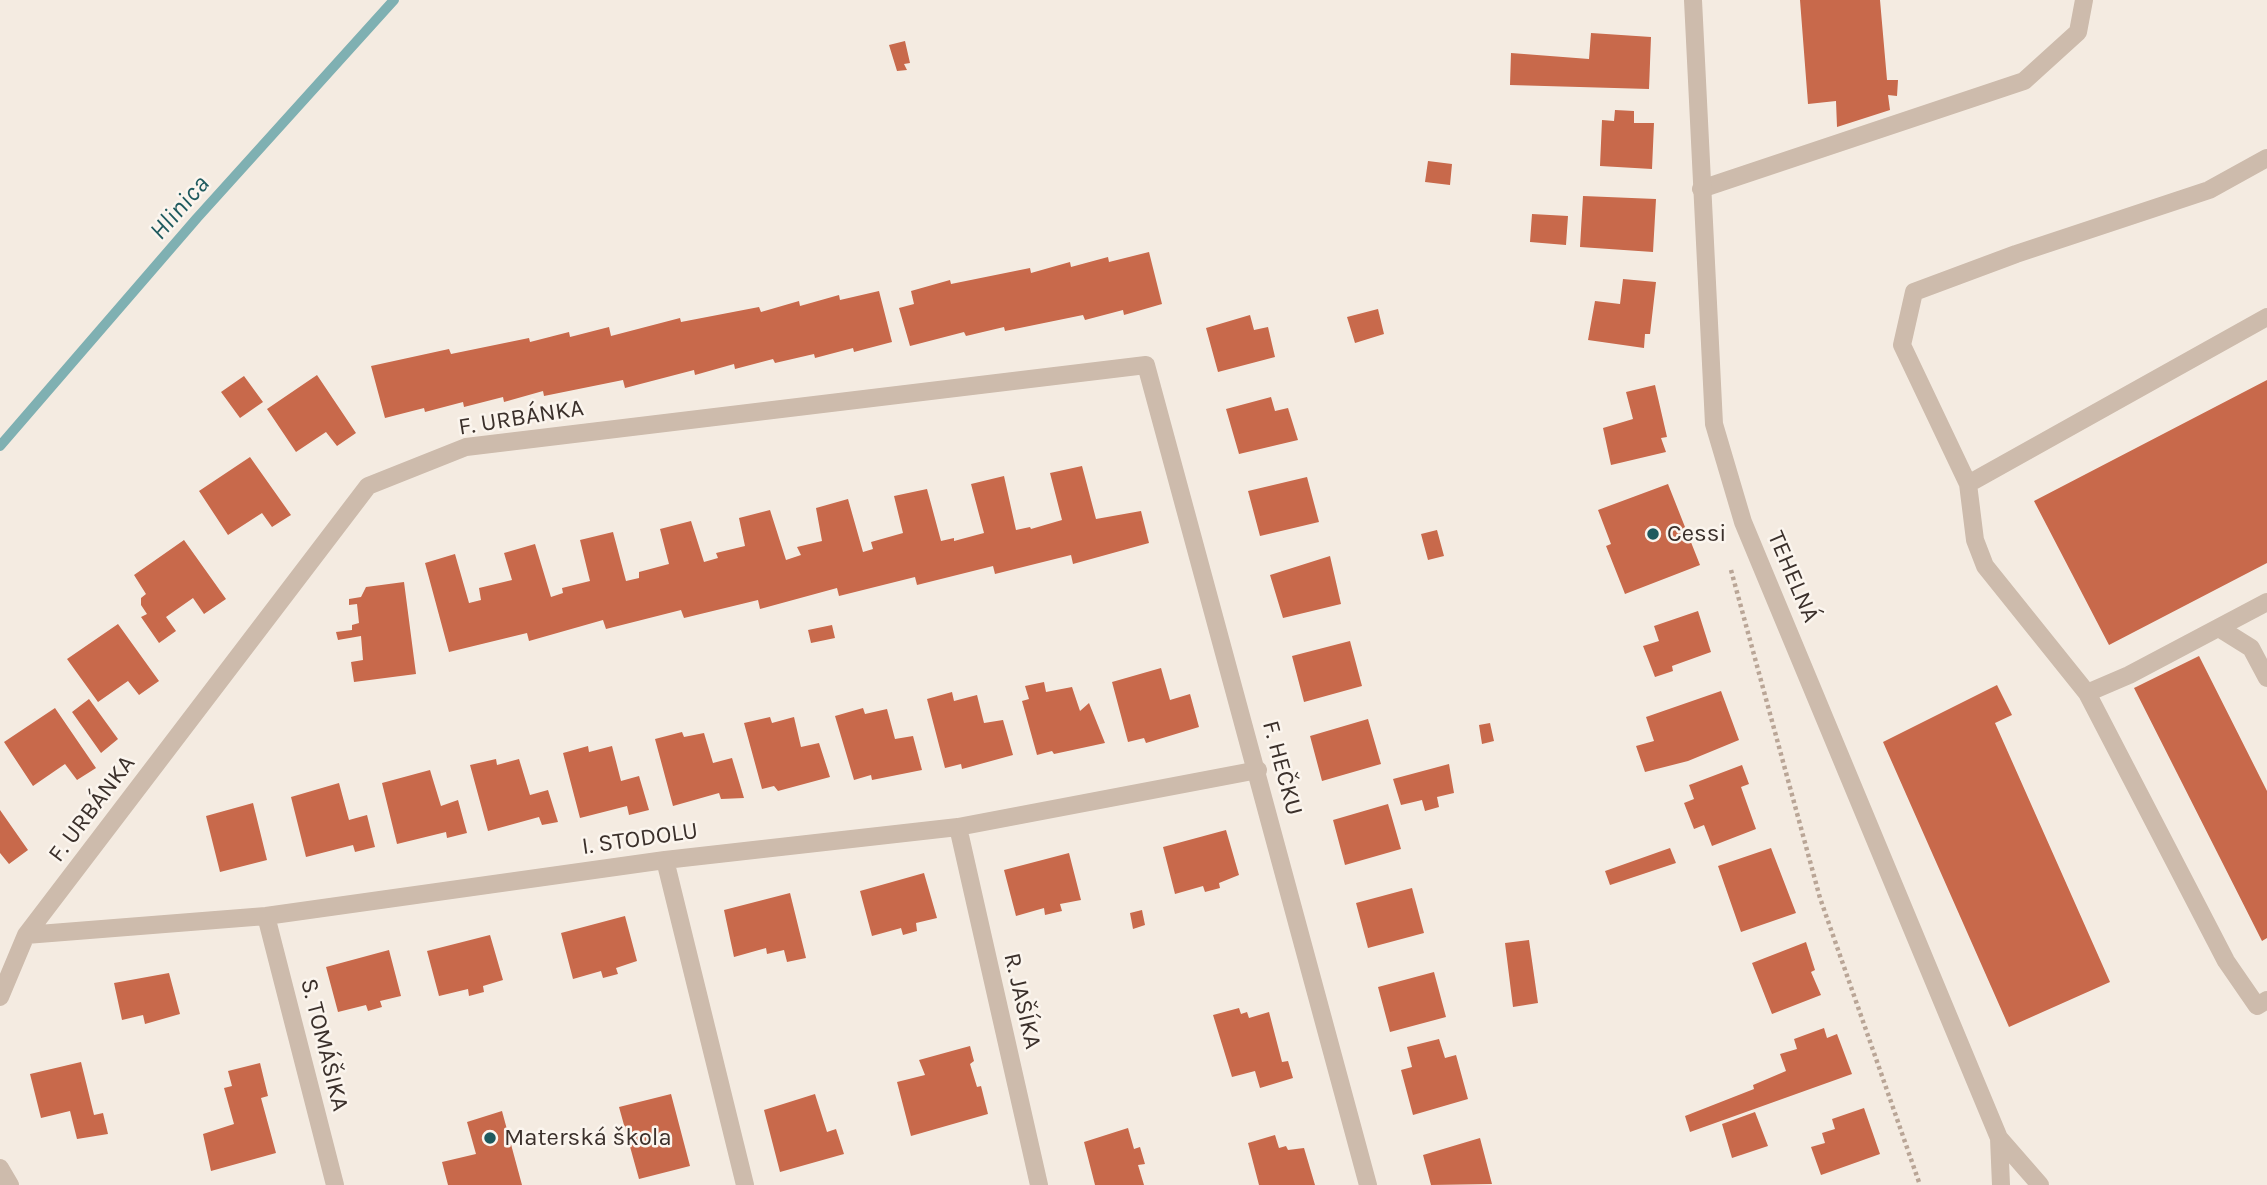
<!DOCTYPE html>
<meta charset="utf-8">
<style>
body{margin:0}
canvas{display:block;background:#f4ebe1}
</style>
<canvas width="2267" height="1185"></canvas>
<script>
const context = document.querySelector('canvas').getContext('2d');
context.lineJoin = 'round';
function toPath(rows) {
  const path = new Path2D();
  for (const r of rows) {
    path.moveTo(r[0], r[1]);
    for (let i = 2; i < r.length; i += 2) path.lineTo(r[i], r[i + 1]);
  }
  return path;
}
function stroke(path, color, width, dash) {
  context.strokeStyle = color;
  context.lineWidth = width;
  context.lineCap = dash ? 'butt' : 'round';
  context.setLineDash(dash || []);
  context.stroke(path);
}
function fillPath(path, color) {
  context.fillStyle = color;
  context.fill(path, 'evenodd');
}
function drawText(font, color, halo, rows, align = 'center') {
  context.font = font + ' Karla,sans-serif';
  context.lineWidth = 5;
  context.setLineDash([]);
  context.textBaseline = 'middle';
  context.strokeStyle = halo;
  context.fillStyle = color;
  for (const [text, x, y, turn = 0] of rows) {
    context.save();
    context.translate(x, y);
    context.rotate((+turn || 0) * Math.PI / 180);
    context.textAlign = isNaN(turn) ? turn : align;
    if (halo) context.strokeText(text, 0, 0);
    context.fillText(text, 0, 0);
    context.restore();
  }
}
stroke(toPath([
 [0,446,197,218,394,0]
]), '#7fb0b2', 10);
fillPath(toPath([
 [1800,0,1880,0,1887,80,1898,80,1897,96,1888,95,1890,110,1837,127,1836,101,1808,104],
 [1591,33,1651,37,1649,89,1510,85,1511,53,1589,59],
 [905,41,910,63,904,64,907,70,897,71,889,45],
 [1615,110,1634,111,1634,123,1654,123,1652,169,1600,166,1602,120,1614,121],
 [1428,161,1452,164,1450,185,1425,182],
 [1583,196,1656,199,1653,252,1580,247],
 [1532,214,1568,216,1566,245,1530,242],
 [1149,252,1162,304,1124,315,1123,310,1085,320,1083,315,1005,331,1004,327,966,336,964,332,910,346,899,308,914,304,911,291,950,280,951,284,1030,268,1031,273,1070,262,1071,267,1108,257,1109,262],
 [1623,279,1656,282,1650,334,1645,334,1644,348,1588,340,1595,301,1620,304],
 [879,291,892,342,854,352,853,348,815,358,814,354,775,363,773,359,735,369,734,364,695,375,694,370,625,388,623,380,544,396,543,391,504,402,503,397,464,407,463,402,425,412,424,408,385,418,371,366,449,349,451,354,529,338,530,342,569,332,570,337,609,327,611,336,680,318,681,322,759,307,761,312,799,301,800,306,839,295,840,300],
 [1378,309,1384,334,1355,343,1347,317],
 [1250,315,1254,330,1268,327,1275,357,1218,372,1206,328],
 [317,375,356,433,337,446,326,432,296,452,267,409],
 [244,376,263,402,240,418,221,392],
 [2267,380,2267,563,2109,645,2034,501],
 [1655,385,1667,437,1661,438,1666,452,1611,465,1603,428,1633,419,1626,392],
 [1271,397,1275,411,1288,408,1298,440,1239,454,1226,409],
 [250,457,291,515,272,527,262,513,228,535,199,491],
 [1082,466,1096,519,1141,511,1149,543,1073,564,1071,555,995,574,993,566,917,585,915,577,839,596,837,588,760,609,758,600,684,618,681,610,606,629,603,620,529,641,527,633,449,652,425,563,455,554,469,603,481,600,479,588,512,580,504,553,535,544,551,597,563,593,562,588,590,581,580,540,613,532,626,581,639,578,639,572,669,564,660,529,691,521,704,562,718,558,716,553,745,546,739,518,770,510,786,560,801,555,797,547,822,541,816,508,848,499,863,552,873,549,871,542,903,533,894,496,927,489,941,541,954,538,954,541,984,533,971,484,1004,476,1016,530,1030,527,1031,529,1062,520,1050,473],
 [1307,477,1319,522,1260,536,1248,491],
 [1668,484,1700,565,1625,594,1606,546,1611,544,1598,510],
 [1437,530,1444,556,1428,560,1421,534],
 [184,540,226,599,204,614,193,598,166,617,176,631,159,643,141,617,147,614,141,605,141,598,146,594,134,575],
 [1330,556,1341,604,1283,618,1270,575],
 [404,582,416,674,354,682,351,662,363,660,361,636,338,640,336,632,352,630,352,625,359,623,357,604,349,605,349,599,361,597,366,587],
 [1698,611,1711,652,1672,666,1673,671,1655,677,1643,646,1659,641,1654,626],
 [118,624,159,681,139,695,128,681,98,702,67,659],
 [832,625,835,638,811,643,808,630],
 [1350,641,1362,686,1304,702,1292,656],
 [2199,656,2267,791,2267,938,2262,941,2134,688],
 [1161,668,1170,700,1190,694,1199,727,1146,743,1144,738,1128,742,1112,682],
 [1044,682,1046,692,1072,687,1080,711,1089,703,1105,743,1054,754,1052,751,1037,755,1022,701,1029,699,1025,686],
 [1997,685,2012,715,1995,723,2110,982,2009,1027,1883,742],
 [1721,691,1739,740,1688,761,1645,772,1636,746,1654,741,1646,717],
 [952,692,954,701,977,695,984,723,1003,720,1013,755,962,769,961,764,945,768,927,699],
 [89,699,118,739,101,753,72,712],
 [55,708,96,768,77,780,65,764,33,786,4,742],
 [863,708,865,714,887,709,895,739,913,736,922,770,872,780,871,775,854,780,835,716],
 [770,717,772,723,794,717,801,747,819,743,830,777,778,791,774,786,762,789,744,723],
 [1368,719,1381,764,1322,781,1310,736],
 [1490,723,1494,741,1482,744,1479,725],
 [682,732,684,737,704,733,713,763,732,758,744,798,721,799,719,793,673,806,655,739],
 [588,746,589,752,612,746,621,781,639,776,649,810,629,815,627,806,580,818,563,753],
 [496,759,497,765,519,759,530,795,548,790,558,822,542,825,539,817,488,831,470,765],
 [1449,764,1454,793,1437,797,1439,807,1425,811,1422,800,1401,805,1393,779],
 [1742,765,1749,784,1741,787,1756,829,1712,846,1704,825,1694,829,1684,803,1694,799,1689,785],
 [430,770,441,806,458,800,467,833,447,838,446,832,397,844,382,783],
 [339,783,349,820,367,815,375,847,355,852,353,845,306,857,291,797],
 [253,803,267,860,220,872,206,816],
 [1388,804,1401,849,1345,865,1333,820],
 [0,810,28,850,9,864,0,853],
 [1226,830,1239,875,1219,883,1220,888,1205,892,1203,886,1175,894,1163,847],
 [1670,848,1676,863,1610,885,1605,871],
 [1771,848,1796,913,1741,932,1718,866],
 [1069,853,1081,900,1060,904,1062,911,1045,915,1044,908,1016,916,1004,870],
 [924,873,937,918,916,923,917,931,903,935,901,928,872,936,860,891],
 [1412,888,1424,933,1368,948,1356,903],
 [790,893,806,958,787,962,784,950,767,954,766,948,734,957,724,910],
 [1142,910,1145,925,1133,929,1130,913],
 [625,916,637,961,616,968,618,974,603,978,601,971,573,979,561,933],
 [490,935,503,980,483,986,484,992,469,996,468,989,439,996,427,951],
 [1529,940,1538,1003,1513,1007,1505,943],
 [1806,942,1815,970,1811,972,1821,995,1772,1014,1752,963],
 [389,950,401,996,380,1001,382,1007,368,1011,366,1005,338,1012,326,967],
 [1434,972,1446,1017,1390,1032,1378,987],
 [169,973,180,1014,145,1024,143,1015,122,1020,114,983],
 [1239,1008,1241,1014,1247,1012,1249,1018,1269,1012,1282,1062,1288,1061,1293,1078,1260,1088,1255,1071,1232,1077,1213,1015],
 [1824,1028,1827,1038,1837,1034,1852,1074,1690,1132,1685,1116,1754,1089,1753,1085,1786,1071,1780,1054,1797,1049,1794,1039],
 [1439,1039,1445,1058,1456,1055,1468,1099,1413,1115,1401,1070,1412,1067,1407,1047],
 [970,1046,974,1061,970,1064,977,1087,981,1086,988,1114,911,1136,897,1082,925,1075,919,1060],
 [81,1062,94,1115,103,1113,108,1134,77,1139,70,1111,41,1118,30,1074],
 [260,1063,268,1096,261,1098,276,1153,211,1171,203,1134,234,1124,224,1088,232,1086,228,1071],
 [671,1094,690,1166,639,1179,619,1107],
 [815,1094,827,1132,836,1129,844,1154,780,1172,764,1110],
 [1864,1108,1880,1154,1821,1175,1811,1147,1825,1143,1822,1133,1835,1129,1832,1119],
 [502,1111,522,1185,448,1185,442,1162,476,1154,467,1122],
 [1755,1112,1768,1146,1732,1158,1722,1124],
 [1128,1128,1134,1149,1140,1147,1145,1164,1138,1165,1144,1185,1095,1185,1084,1142],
 [1275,1135,1279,1148,1286,1146,1288,1150,1304,1148,1315,1185,1259,1185,1248,1143],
 [1480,1138,1492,1184,1431,1185,1423,1155]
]), '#c8694b');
stroke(toPath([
 [1731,570,1820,898,1920,1185]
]), '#b9a596', 4.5, [3.5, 3.5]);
stroke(toPath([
 [1701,189,2024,81,2078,32,2084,0],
 [2267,317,1968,484,1975,540,1985,566,2087,693,2226,961,2257,1006,2267,1000],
 [1968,484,1902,345,1914,292,2016,254,2209,190,2267,158],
 [2219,628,2251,648,2267,678],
 [2087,693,2129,675,2267,602]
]), '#cdbbac', 18);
stroke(toPath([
 [1693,0,1714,424,1743,522,1999,1138,2040,1185],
 [958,827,1039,1185],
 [665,860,745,1185],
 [266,916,335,1185],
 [26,935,266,916,665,860,958,827,1258,770],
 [0,997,26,935,368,486,466,447,1146,365,1368,1185],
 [1999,1138,2001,1185],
 [0,1168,10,1185]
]), '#cdbbac', 18);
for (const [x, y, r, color] of [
 [1653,534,7,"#1f5a5e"],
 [490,1138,7,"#1f5a5e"]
]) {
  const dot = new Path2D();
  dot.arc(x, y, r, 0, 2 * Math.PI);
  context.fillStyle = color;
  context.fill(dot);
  stroke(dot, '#fbf5ee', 2.5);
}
drawText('24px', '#3b302b', '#fbf5ee', [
 ["F. URBÁNKA",521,418,-9],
 ["TEHELNÁ",1793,577,67],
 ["F. HEČKU",1282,768,75],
 ["F. URBÁNKA",92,809,-53],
 ["I. STODOLU",640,839,-8],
 ["R. JAŠÍKA",1022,1001,77],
 ["S. TOMÁŠIKA",324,1045,76]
]);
drawText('24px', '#3b302b', '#fbf5ee', [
 ["Cessi",1667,534],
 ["Materská škola",504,1138]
], 'left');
drawText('italic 26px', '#1f5a5e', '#fbf5ee', [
 ["Hlinica",180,208,-49]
]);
</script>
